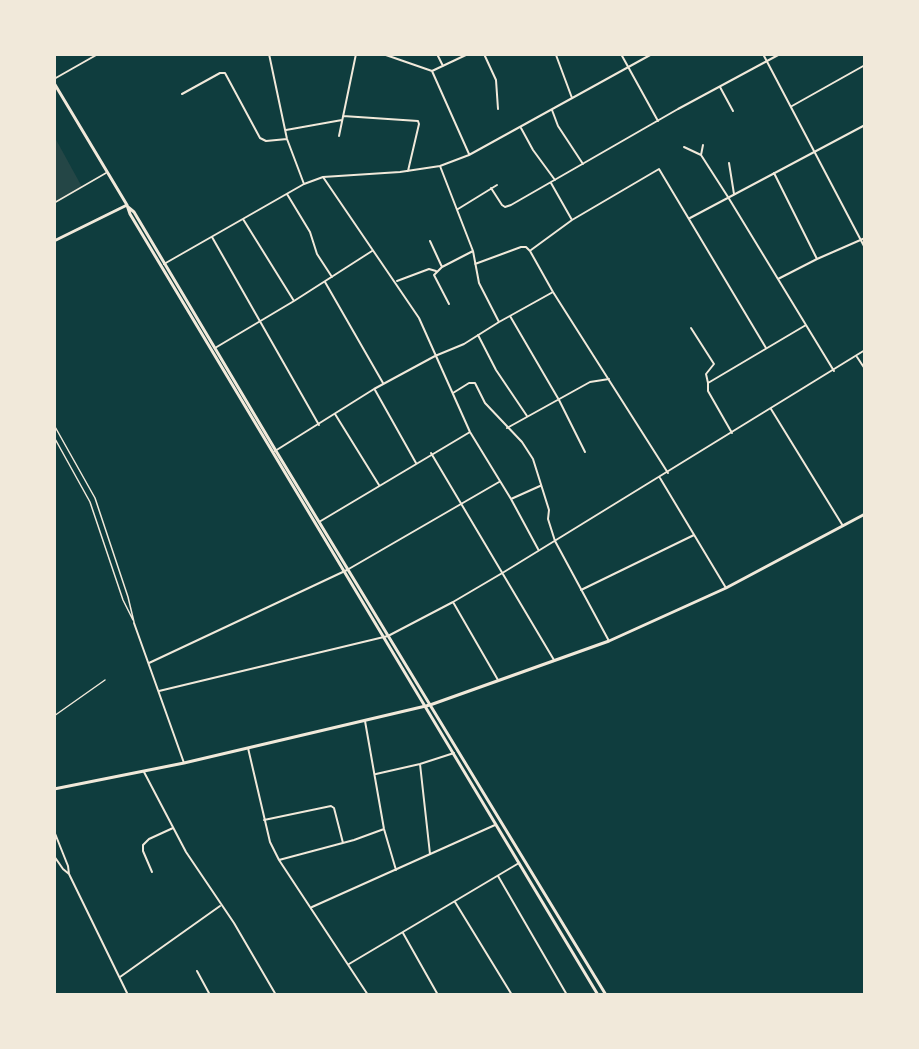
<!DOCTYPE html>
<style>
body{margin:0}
#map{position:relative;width:919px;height:1049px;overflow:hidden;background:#0f3d3e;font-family:"Source Sans 3",sans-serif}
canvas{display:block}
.frame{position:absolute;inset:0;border:56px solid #f1e9da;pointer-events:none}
</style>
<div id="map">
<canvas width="919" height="1049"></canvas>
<div class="frame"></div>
</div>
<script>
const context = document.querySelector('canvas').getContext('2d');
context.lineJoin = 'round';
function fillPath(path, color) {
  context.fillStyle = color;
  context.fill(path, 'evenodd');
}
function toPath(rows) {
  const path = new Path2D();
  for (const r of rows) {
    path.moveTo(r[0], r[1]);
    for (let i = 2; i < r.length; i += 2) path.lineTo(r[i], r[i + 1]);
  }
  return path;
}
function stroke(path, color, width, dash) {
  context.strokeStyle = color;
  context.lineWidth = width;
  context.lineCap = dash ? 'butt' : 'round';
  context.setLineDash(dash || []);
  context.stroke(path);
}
fillPath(toPath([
 [54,136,82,187,54,203]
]), '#244646');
stroke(toPath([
 [54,425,95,498,128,597,134,622],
 [54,437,90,502,123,600,133,620],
 [54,716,105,680]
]), '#f1e9da', 1.5);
stroke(toPath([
 [54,203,106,173]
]), '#f1e9da', 1.5);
stroke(toPath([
 [269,54,287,139,304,184],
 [383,54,432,71,468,54],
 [437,54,443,66],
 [484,54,496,80,498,109],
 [621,54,658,121],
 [763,54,865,248],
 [556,55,572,98],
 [432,71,469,154],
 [54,79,98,54],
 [720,87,733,111],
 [182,94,220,73,225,73,260,138,266,141,287,139],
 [792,106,865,65],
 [552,110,558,126,583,164],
 [343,116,418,121,419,124,408,171],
 [521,128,533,150,555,180],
 [286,130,342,120],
 [339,136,356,54],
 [684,147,701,155,728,197,834,371],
 [701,155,703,145],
 [729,163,734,194],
 [774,173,817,259],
 [323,177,419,318,470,432,511,499,540,486],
 [491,188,502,205,505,207,511,205,678,109,780,54],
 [287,194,310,232,317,254,332,277],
 [458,209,497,185],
 [690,218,865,125],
 [243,219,294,301],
 [572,220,659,169,766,348],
 [212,237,319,425],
 [430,241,442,267],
 [531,250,572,220,551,183],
 [164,264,304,184,323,177,400,172,440,166,469,155,652,54],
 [475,264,521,247,526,247,530,251,553,292],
 [778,279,817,259,865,238],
 [397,281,429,269,436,271],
 [325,282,383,383],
 [449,304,434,275,442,267,473,251],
 [510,316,559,400,585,452],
 [499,322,553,292,668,473],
 [691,328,714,364,706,374,708,383],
 [478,335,496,370,527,416],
 [215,348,294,301,372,251],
 [857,357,865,369],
 [375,390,416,463],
 [453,393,469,383,475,383,485,403,522,442,533,459,549,510,548,519,555,541,609,641],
 [771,409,843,526],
 [335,414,379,485],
 [507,428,590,382,609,379],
 [732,433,708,391,708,383,806,325],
 [275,451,374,389,435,356,464,344,499,322,479,283,473,251,440,166],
 [431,453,554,660],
 [660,478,726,588],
 [511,499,538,549],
 [319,522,470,432],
 [581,590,694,535],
 [453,602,498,680],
 [134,623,184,763],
 [149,663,347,570,499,482],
 [159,691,388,636,453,602,504,572,865,350],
 [365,721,384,829,396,870],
 [248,748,270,842,279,860,368,995],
 [420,764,430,854],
 [144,772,186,852,234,923,276,995],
 [376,774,420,764,454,753],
 [264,820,331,806,334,808,343,843],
 [54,831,68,866,69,874,128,995],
 [54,856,63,869,69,874],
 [279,860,354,840,384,829],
 [152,872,143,851,143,845,149,839,173,828],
 [498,876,567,995],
 [455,902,512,995],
 [312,907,495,825],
 [403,933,438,995],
 [349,964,519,863],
 [197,971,210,995],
 [120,977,220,906]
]), '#f1e9da', 2);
stroke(toPath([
 [54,83,127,205,130,214,598,995],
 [128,207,134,212,276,451,606,995],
 [54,241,127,205],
 [54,789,184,763,430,705,609,641,726,588,865,514]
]), '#f1e9da', 3);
</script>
